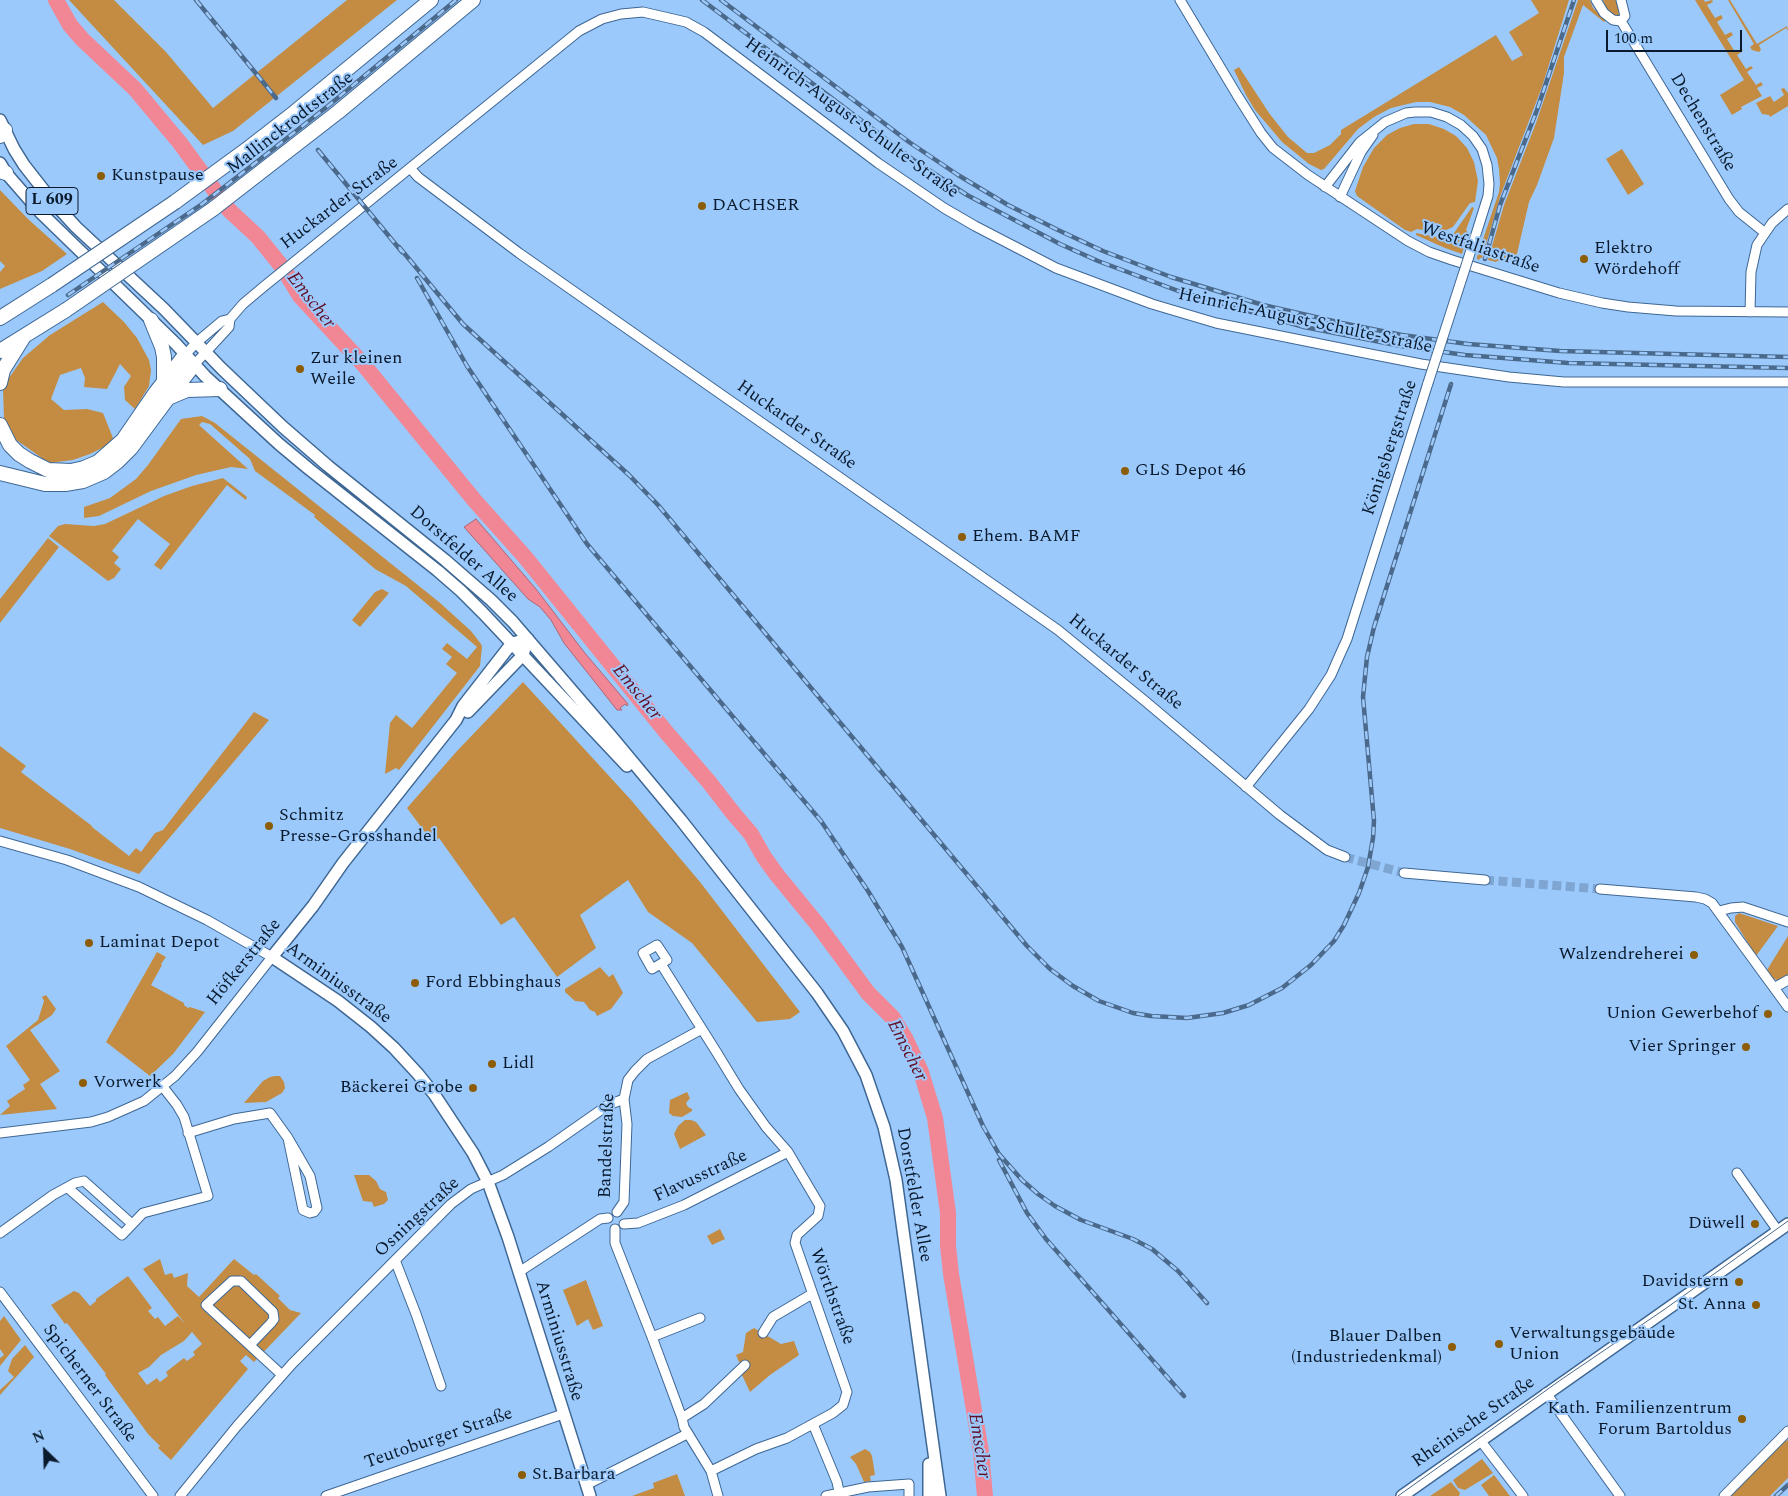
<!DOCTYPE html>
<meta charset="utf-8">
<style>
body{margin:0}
#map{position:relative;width:1788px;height:1496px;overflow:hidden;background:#9cc9fc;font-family:Spectral,serif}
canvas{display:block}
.north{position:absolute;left:20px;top:1426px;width:50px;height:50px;-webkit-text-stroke:4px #9cc9fc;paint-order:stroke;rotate:336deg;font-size:14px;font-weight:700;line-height:20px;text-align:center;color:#091a2c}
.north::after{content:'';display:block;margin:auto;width:18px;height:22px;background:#091a2c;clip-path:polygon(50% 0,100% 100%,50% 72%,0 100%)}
.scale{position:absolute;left:1606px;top:30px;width:136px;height:22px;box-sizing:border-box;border:2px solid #091a2c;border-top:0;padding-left:6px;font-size:15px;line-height:18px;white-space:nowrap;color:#091a2c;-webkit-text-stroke:4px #9cc9fc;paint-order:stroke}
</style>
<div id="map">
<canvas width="1788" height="1496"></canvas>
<div class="north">N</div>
<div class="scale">100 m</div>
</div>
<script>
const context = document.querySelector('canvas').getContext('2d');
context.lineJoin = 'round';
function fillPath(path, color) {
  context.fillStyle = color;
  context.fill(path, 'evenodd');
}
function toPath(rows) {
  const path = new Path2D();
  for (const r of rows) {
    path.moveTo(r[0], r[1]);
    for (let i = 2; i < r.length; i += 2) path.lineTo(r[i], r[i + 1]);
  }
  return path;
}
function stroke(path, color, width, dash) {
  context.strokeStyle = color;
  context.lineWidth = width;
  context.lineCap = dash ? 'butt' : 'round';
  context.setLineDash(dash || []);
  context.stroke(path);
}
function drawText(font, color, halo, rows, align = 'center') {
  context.font = font + ' Spectral,serif';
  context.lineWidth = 4;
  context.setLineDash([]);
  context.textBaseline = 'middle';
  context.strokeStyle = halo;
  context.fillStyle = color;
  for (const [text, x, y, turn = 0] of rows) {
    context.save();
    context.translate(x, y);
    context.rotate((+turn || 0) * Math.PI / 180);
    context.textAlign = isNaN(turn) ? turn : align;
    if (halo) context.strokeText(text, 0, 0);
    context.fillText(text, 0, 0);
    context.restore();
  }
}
fillPath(toPath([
 [69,0,114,0,166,52,213,108,347,0,397,0,233,131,203,145],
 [1531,0,1569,0,1542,87,1501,194,1482,258,1480,258,1479,260,1477,259,1477,257,1499,192,1500,183,1499,169,1497,158,1486,135,1464,115,1450,107,1430,102,1416,102,1391,108,1374,117,1358,129,1324,169,1321,170,1309,164,1282,142,1255,110,1246,95,1234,70,1239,67,1269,113,1288,137,1307,153,1314,153,1330,145,1341,134,1341,130,1496,35,1512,61,1523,55,1509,32,1539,13],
 [1578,0,1590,0,1593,8,1606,20,1604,22,1583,5,1564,57,1564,73,1554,138,1537,185,1529,202,1517,254,1508,262,1497,261,1496,262,1488,260,1504,205,1536,123],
 [1603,0,1617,0,1619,16,1616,17,1606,9],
 [1695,0,1704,0,1705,2,1712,0,1713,2,1707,5,1715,18,1721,15,1723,18,1717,22,1725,35,1731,32,1733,35,1727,39,1735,52,1741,49,1743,51,1737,55,1746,69,1751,66,1753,68,1747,72,1756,85,1761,82,1763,85,1757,88,1762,96,1741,107,1742,109,1732,115,1720,95,1744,80],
 [1728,0,1730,0,1757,44,1787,26,1788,31,1786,28,1759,45,1761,50,1759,52,1752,50,1750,47,1754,44],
 [1784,88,1788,93,1788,106,1770,117,1769,115,1762,114,1756,103,1770,96,1774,102,1784,95,1781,89],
 [1414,124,1429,124,1444,129,1456,136,1467,148,1474,162,1478,181,1475,202,1470,203,1453,227,1442,232,1433,232,1417,229,1411,232,1405,230,1357,196,1355,191,1363,167,1374,148,1387,135,1400,128],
 [1622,149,1644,184,1628,195,1606,159],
 [0,190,28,219,67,254,42,271,0,289,0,272,5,266,0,261],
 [1472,207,1474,208,1466,230,1468,233,1462,254,1445,248,1416,235,1416,233,1437,237,1446,236,1454,233],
 [103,302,124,322,137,338,149,360,151,370,149,386,135,409,125,400,124,387,131,376,120,364,107,389,84,387,85,378,81,368,60,375,51,399,64,410,87,409,103,413,113,438,108,445,90,454,73,460,49,463,15,439,9,430,4,419,3,390,6,382,23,358,50,335],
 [202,416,215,423,439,602,471,631,481,644,482,647,480,666,399,770,396,768,385,774,390,723,396,715,412,728,457,673,446,664,452,657,442,649,447,643,467,659,477,647,406,586,375,569,314,517,315,515,255,471,250,459,210,424,202,422,199,425,248,469,231,467,196,475,151,491,99,516,84,518,84,507,110,498,136,479,148,465,181,419],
 [223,478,247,497,246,500,227,485,161,570,154,565,170,544,138,519,112,551,119,557,114,563,121,569,114,578,108,581,49,536,58,526,65,524,94,526,105,524,164,496,192,486],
 [48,538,59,547,0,623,0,599],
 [382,589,389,593,360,627,352,620,375,592],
 [523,682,631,800,700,882,800,1012,790,1019,757,1022,692,943,648,912,628,880,580,915,596,948,557,977,514,917,501,925,439,838,433,843,407,808,457,751],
 [254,712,269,720,139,874,70,849,0,828,0,746,26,766,21,772,92,826,92,827,129,856,136,848,141,852,155,833,163,830],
 [1739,913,1778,926,1756,956,1735,922,1735,916],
 [1788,936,1788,977,1780,981,1774,979,1767,973,1767,970],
 [157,952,166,957,161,964,162,965,151,985,184,1003,184,1005,188,1008,190,1007,205,1012,173,1054,150,1076,106,1042],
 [600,967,609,977,613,974,623,993,611,1009,597,1016,595,1012,590,1010,584,1002,575,1001,565,992,565,989],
 [46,995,56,1009,52,1015,30,1030,60,1071,40,1084,57,1109,0,1115,10,1106,7,1101,25,1089,23,1085,30,1080,6,1046,38,1020,44,1001,42,997],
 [275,1076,280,1076,284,1082,285,1088,282,1093,266,1102,244,1103,263,1081,270,1077],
 [687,1092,690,1098,686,1103,688,1107,692,1109,692,1111,682,1117,673,1116,669,1113,670,1100],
 [685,1120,691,1120,696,1122,706,1135,680,1149,674,1134,678,1126],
 [354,1175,369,1175,376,1181,380,1189,386,1192,388,1200,384,1204,374,1207,372,1202,363,1201],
 [720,1229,725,1239,712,1245,707,1236],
 [160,1259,165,1275,172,1273,174,1278,188,1273,187,1286,199,1297,234,1259,254,1275,256,1274,280,1296,278,1298,290,1310,301,1313,254,1362,246,1355,240,1361,248,1369,171,1460,158,1448,160,1446,148,1434,105,1375,106,1374,67,1323,65,1324,51,1305,74,1291,79,1293,90,1306,96,1301,96,1299,128,1276,152,1308,148,1311,155,1319,158,1317,165,1326,178,1316,186,1325,143,1269],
 [192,1332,202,1344,193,1352,195,1355,187,1361,184,1358,166,1372,168,1376,160,1382,157,1378,147,1385,138,1373,149,1367,161,1355,184,1341],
 [586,1280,603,1326,593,1330,588,1319,577,1326,563,1290],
 [4,1316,21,1340,0,1366,0,1358,4,1355,0,1349,0,1321],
 [754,1328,781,1344,794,1341,799,1355,770,1375,750,1392,742,1375,747,1369,745,1365,739,1362,736,1355,743,1352,746,1333],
 [25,1345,34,1357,0,1395,0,1390,14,1377,8,1371,12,1359],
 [1788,1440,1788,1478,1770,1496,1730,1496,1782,1443],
 [865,1449,870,1452,872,1456,875,1475,870,1476,871,1481,864,1482,856,1464,850,1457],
 [1482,1459,1493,1473,1465,1490,1458,1488,1453,1480],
 [677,1474,685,1496,632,1496,654,1488,653,1483],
 [1494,1475,1510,1496,1489,1496,1481,1485],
 [1451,1482,1460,1493,1459,1496,1430,1496]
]), '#c38c42');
const water = toPath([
 [476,519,536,589,584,652,628,704,627,706,625,704,620,708,622,710,617,710,564,643,551,620,540,607,528,599,464,527,476,519]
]);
fillPath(water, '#f18795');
stroke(water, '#ab6676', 1);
stroke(toPath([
 [56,0,70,25,82,39,135,89,180,143,229,210,258,237,283,268,300,296,363,364,475,501,525,557,666,732,709,782,733,813,751,834,764,857,777,875,818,925,868,993,893,1018,905,1038,921,1072,935,1118,948,1213,948,1246,951,1274,981,1452,985,1496]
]), '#f18795', 16);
stroke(toPath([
 [1345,857,1404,873],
 [1485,880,1600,889]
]), '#7fa6d2', 9, [9, 4.5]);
const minor = toPath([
 [1180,0,1237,95,1261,133,1273,148,1308,175,1408,241,1429,252,1452,260,1559,293,1602,303,1628,307,1676,311,1788,312],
 [1596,0,1604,13,1613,20,1621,21,1729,199,1739,212,1764,232],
 [1621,0,1625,16,1621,21],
 [410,168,418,177,519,253,1058,630,1145,701,1280,815,1327,850,1345,857],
 [1325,187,1360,142,1385,122,1406,113,1415,112,1431,112,1447,117,1461,125,1473,136,1482,149,1487,165,1489,184,1488,196,1472,247],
 [1340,197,1361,152,1373,135],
 [1750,312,1751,272,1757,245,1772,223,1788,209],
 [185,355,197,342,222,321,230,319,243,304,262,288,579,31,602,19,621,14,643,12,686,22,704,32,878,163,944,208,975,226,1056,268,1152,304,1216,323,1360,352,1421,364,1509,377,1564,382,1788,382],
 [194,365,229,327,230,319],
 [1246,787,1309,709,1331,675,1338,659,1347,639,1428,383],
 [0,841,67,860,139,887,207,920,272,957,197,1052,175,1076,144,1101,108,1117,91,1122,0,1133],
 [1404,873,1485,880],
 [1600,889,1696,897,1705,899,1712,903,1788,1007],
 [1719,911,1731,908,1743,907,1788,922],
 [657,945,667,960,652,969,643,953,657,945],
 [661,964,717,1053,739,1089,766,1127,788,1152,820,1206,818,1216,797,1235,795,1243,847,1392,843,1405,833,1413,787,1438,756,1449,711,1471],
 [1774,988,1788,980],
 [188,1133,234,1119,270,1113,288,1138,310,1176,317,1208,314,1212,310,1213,303,1210,288,1138],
 [1737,1173,1778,1231],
 [68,1188,122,1235,143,1213,208,1196,184,1117,177,1105,163,1087],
 [617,1212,624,1202,627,1124,624,1099,628,1080,635,1071,647,1059,702,1029],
 [624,1224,638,1223,684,1205,788,1152],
 [615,1229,615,1243,652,1337,682,1418,684,1427,711,1471,718,1496],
 [0,1233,53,1195,75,1183,84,1181,132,1224],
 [395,1260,416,1314,441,1386],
 [519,1272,600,1219,608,1218],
 [0,1292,153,1496],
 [763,1333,773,1317,812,1294],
 [652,1337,700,1318],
 [250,1345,271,1323,274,1319,273,1312,241,1281,232,1281,206,1305,282,1375],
 [1546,1393,1620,1496],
 [682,1418,704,1404,745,1365],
 [813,1424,837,1482,840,1496],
 [1480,1440,1523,1496],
 [586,1485,687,1434],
 [180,1496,237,1426,292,1364,451,1204,471,1189,503,1175,548,1147,608,1105,624,1099],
 [326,1496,563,1414],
 [826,1496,868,1487,909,1484,909,1496],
 [1724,1496,1788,1431]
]);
const major = toPath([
 [0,120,14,149,24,165,53,202,76,227,164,309,222,369,283,427,328,466,445,560,491,600,513,622,612,737,681,820,817,993,843,1031,866,1075,884,1127,896,1180,940,1496],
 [0,163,6,173,40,212,176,344,205,376,279,444,309,469,438,571,461,591,483,613,627,766],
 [528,639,512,643,463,706,456,720,343,863,313,906,272,957,338,1001,371,1027,394,1048,418,1074,434,1094,473,1153,488,1182,508,1237,590,1496],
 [468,712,523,655,525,648],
 [929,1464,929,1496],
 [1402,1496,1788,1224]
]);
const highway = toPath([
 [0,136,5,130],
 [0,171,6,173],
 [175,202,246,150,295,112,431,0],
 [213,209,338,112,473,0],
 [0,318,52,285],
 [151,320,162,347,164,357,164,380],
 [0,351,66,310],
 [0,383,3,370,23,338],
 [168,398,187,390,220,389],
 [0,425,10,445,19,454,30,461,48,470,71,471,84,468,98,462,123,440,156,392,185,355],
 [0,473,45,484,65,484,83,481,104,472,117,462,131,448,168,398,194,365]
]);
stroke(minor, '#3e6794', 11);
stroke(major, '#3e6794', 14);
stroke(highway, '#3e6794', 16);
stroke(minor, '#fff', 9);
stroke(major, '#fff', 11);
stroke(highway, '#fff', 14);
stroke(toPath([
 [1398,1496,1562,1379,1665,1309,1788,1221]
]), '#4b698a', 1);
const rail = toPath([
 [196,0,276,98],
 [702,0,915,161,967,195,1060,244,1098,261,1181,292,1304,327,1401,346,1465,355,1568,363,1788,368],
 [721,0,909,142,958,175,1008,205,1058,230,1103,251,1171,277,1263,305,1342,323,1402,335,1468,344,1560,351,1788,357],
 [318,150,402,252],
 [399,247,463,324,629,475,658,505,1027,946,1050,969,1073,986,1099,1001,1133,1013,1151,1016,1187,1018,1223,1013,1249,1005,1282,988,1311,965,1334,941,1344,925,1359,893,1368,867,1373,838,1374,821,1363,697,1367,657,1374,627,1451,384],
 [1485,259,1500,205,1537,110,1574,0],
 [417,278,467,366,587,544,821,821,868,891,902,947,983,1126,999,1154,1022,1180,1038,1194,1055,1206,1081,1220,1133,1239,1152,1249,1178,1271,1207,1303],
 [68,295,202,204,254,164,328,106,456,0],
 [999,1160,1027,1213,1046,1239,1184,1396],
 [1776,1496,1788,1485]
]);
stroke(rail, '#4b698a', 4.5);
stroke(rail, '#9cc9fc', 2.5, [8]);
const minorBridge = toPath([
 [1428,383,1472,247]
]);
const highwayBridge = toPath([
 [52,285,175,202],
 [66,310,213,209]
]);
stroke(minorBridge, '#3e6794', 11, []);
stroke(highwayBridge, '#3e6794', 16, []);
stroke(minorBridge, '#fff', 9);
stroke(highwayBridge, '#fff', 14);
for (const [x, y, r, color] of [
 [101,176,5,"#8d5c06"],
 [702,206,5,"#8d5c06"],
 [1584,259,5,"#8d5c06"],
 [300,369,5,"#8d5c06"],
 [1125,471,5,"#8d5c06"],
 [962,537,5,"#8d5c06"],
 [269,826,5,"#8d5c06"],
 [89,943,5,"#8d5c06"],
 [1694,955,5,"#8d5c06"],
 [415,983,5,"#8d5c06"],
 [1768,1014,5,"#8d5c06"],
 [1746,1047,5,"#8d5c06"],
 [492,1064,5,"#8d5c06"],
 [83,1083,5,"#8d5c06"],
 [473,1088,5,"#8d5c06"],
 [1755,1224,5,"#8d5c06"],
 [1739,1282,5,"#8d5c06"],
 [1756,1305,5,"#8d5c06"],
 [1499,1344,5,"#8d5c06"],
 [1452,1347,5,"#8d5c06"],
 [1742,1419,5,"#8d5c06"],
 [522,1475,5,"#8d5c06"]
]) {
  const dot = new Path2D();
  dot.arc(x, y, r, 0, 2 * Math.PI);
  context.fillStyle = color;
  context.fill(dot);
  stroke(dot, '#9cc9fc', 2);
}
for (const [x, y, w] of [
 [52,201,52]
]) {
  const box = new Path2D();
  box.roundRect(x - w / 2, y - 13.5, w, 27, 4);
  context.fillStyle = '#9cc9fc';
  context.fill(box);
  stroke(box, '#091a2c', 1);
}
drawText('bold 16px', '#091a2c', null, [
 ["L 609",52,201]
]);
drawText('18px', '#091a2c', '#9cc9fc', [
 ["Heinrich-August-Schulte-Straße",851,119,36],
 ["Dechenstraße",1702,123,59],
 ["Mallinckrodtstraße",291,124,-38],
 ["Huckarder Straße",340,204,-37],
 ["Westfaliastraße",1480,249,19],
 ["Heinrich-August-Schulte-Straße",1305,322,12],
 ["Huckarder Straße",796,426,35],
 ["Königsbergstraße",1391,448,-72],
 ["Dorstfelder Allee",463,555,41],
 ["Huckarder Straße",1125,663,39],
 ["Höfkerstraße",245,963,-51],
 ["Arminiusstraße",338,984,36],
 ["Bandelstraße",608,1146,-88],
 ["Flavusstraße",701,1177,-25],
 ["Dorstfelder Allee",913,1195,80],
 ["Osningstraße",418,1218,-43],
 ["Wörthstraße",831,1297,70],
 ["Arminiusstraße",558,1341,73],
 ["Spicherner Straße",89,1384,53],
 ["Rheinische Straße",1474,1423,-35],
 ["Teutoburger Straße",439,1439,-19]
]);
drawText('18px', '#091a2c', '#9cc9fc', [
 ["Kunstpause",111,176],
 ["DACHSER",712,206],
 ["Elektro",1594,249],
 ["Wördehoff",1594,270],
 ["Zur kleinen",310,359],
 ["Weile",310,380],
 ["GLS Depot 46",1135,471],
 ["Ehem. BAMF",972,537],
 ["Schmitz",279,816],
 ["Presse-Grosshandel",279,837],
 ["Laminat Depot",99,943],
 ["Walzendreherei",1684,955,"right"],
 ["Ford Ebbinghaus",425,983],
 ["Union Gewerbehof",1758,1014,"right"],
 ["Vier Springer",1736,1047,"right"],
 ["Lidl",502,1064],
 ["Vorwerk",93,1083],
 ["Bäckerei Grobe",463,1088,"right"],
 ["Düwell",1745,1224,"right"],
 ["Davidstern",1729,1282,"right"],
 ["St. Anna",1746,1305,"right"],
 ["Verwaltungsgebäude",1509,1334],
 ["Union",1509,1355],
 ["Blauer Dalben",1442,1337,"right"],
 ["(Industriedenkmal)",1442,1358,"right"],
 ["Kath. Familienzentrum",1732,1409,"right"],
 ["Forum Bartoldus",1732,1430,"right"],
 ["St.Barbara",532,1475]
], 'left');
drawText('italic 19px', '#610d23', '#9cc9fc', [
 ["Emscher",310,301,52],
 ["Emscher",636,693,51],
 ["Emscher",906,1051,63],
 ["Emscher",978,1446,81]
]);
</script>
